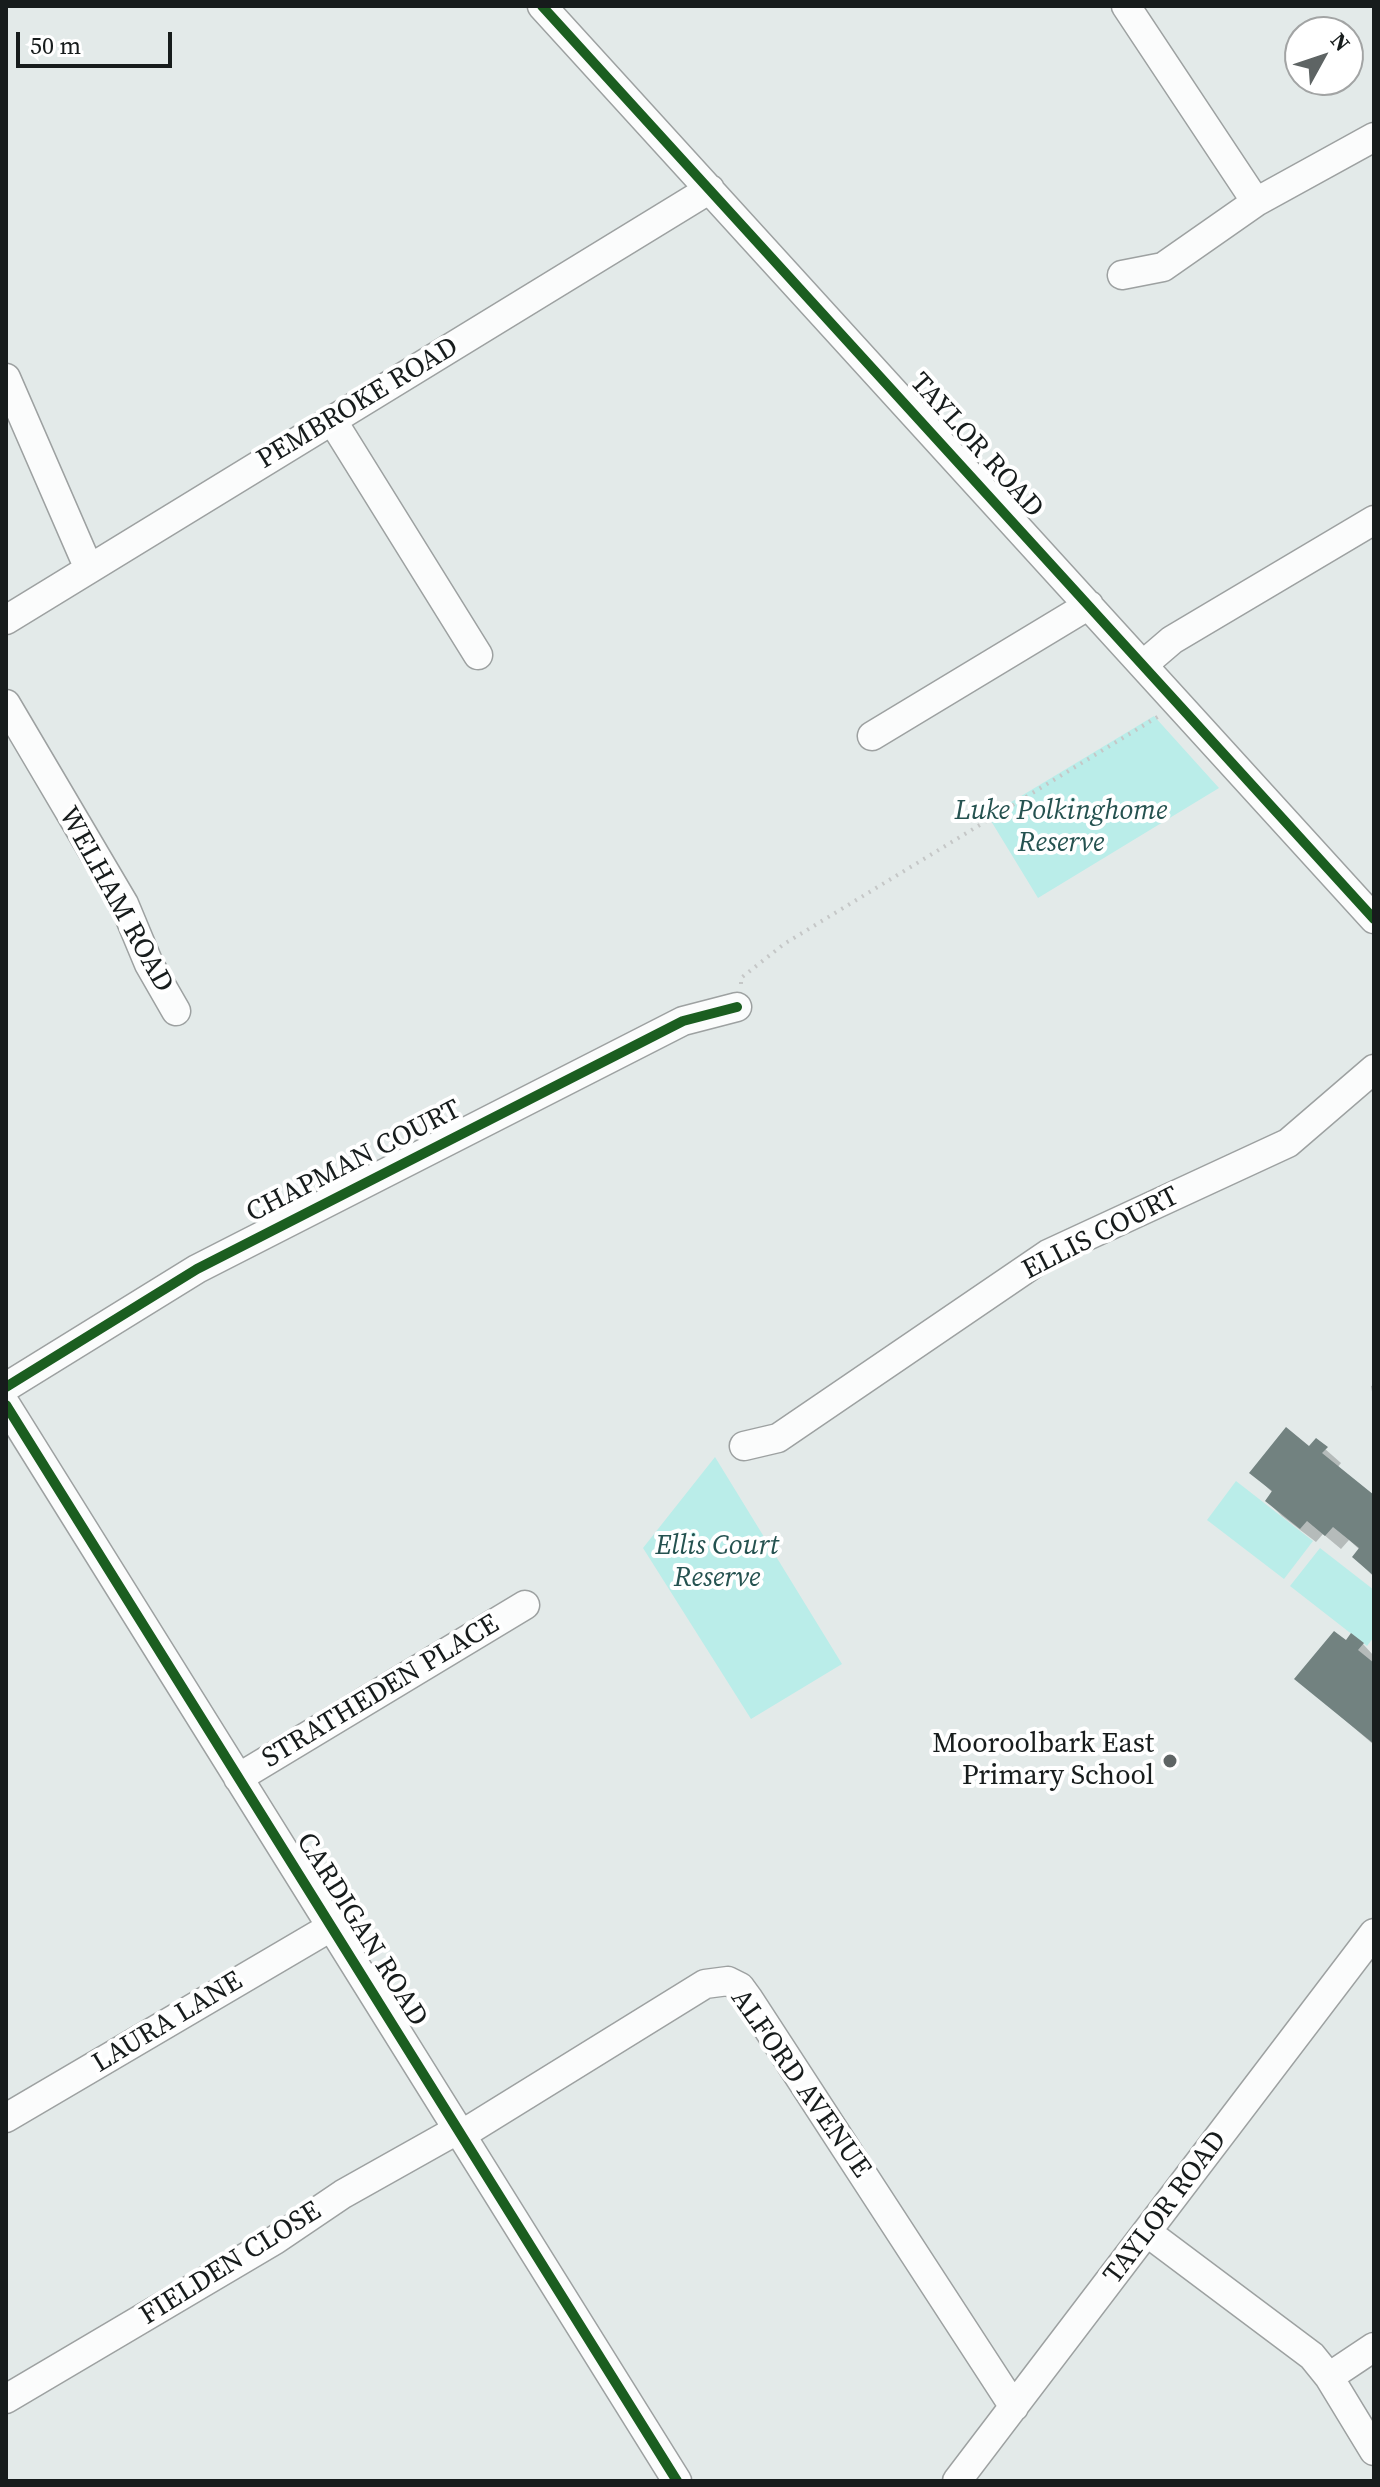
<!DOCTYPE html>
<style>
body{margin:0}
#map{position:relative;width:1380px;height:2487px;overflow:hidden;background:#e3eae9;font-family:"Source Serif 4",serif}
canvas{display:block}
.frame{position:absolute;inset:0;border:8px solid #171c1c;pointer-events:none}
.north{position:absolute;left:1284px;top:16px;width:80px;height:80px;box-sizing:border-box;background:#fff;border:2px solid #a2a4a4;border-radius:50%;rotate:50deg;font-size:22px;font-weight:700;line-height:32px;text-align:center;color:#171c1c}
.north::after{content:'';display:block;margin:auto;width:28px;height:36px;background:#5e6464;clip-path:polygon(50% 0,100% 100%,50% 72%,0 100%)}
.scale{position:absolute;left:16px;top:32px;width:156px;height:36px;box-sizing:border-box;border:4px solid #171c1c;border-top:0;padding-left:10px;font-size:24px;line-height:28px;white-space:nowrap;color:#171c1c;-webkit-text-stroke:6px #fff;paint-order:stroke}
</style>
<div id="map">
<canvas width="1380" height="2487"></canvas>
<div class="frame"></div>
<div class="north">N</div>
<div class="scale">50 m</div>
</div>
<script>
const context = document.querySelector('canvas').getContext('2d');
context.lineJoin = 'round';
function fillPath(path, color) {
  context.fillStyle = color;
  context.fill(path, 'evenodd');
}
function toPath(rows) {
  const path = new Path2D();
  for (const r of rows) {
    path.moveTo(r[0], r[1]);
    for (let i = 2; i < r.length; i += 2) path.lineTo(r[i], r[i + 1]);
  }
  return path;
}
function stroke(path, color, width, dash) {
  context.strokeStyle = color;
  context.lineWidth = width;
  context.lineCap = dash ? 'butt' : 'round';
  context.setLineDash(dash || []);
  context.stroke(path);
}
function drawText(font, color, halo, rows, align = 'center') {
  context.font = font + ' "Source Serif 4",serif';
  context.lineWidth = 8;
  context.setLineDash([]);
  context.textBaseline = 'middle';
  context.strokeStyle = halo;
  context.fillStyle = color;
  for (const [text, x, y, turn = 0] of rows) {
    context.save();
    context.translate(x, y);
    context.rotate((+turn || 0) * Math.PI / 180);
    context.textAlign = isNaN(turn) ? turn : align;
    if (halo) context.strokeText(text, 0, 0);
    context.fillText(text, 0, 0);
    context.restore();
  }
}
fillPath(toPath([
 [1154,716,1219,788,1038,898,988,816],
 [715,1457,842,1664,751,1719,643,1548],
 [1236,1481,1313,1541,1284,1579,1207,1520],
 [1320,1548,1374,1590,1374,1637,1367,1646,1290,1586]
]), '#baede9');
fillPath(toPath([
 [1374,1385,1374,1403,1371,1386],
 [1316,1441,1341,1463,1337,1468,1374,1498,1374,1577,1356,1559,1360,1550,1349,1540,1341,1549,1323,1534,1316,1542,1282,1516,1267,1501,1273,1493,1252,1473,1309,1449],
 [1346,1643,1363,1644,1374,1656,1374,1745,1297,1679]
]), '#0003');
fillPath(toPath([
 [1286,1427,1309,1446,1316,1438,1328,1447,1322,1453,1374,1495,1374,1576,1352,1557,1359,1548,1333,1527,1325,1536,1307,1521,1300,1529,1265,1501,1272,1491,1249,1473],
 [1334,1631,1346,1640,1351,1633,1364,1643,1358,1650,1374,1663,1374,1744,1294,1679]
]), '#728280');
const minor = toPath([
 [542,6,1374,919],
 [1126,6,1256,202,1374,137],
 [1122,275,1163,267,1256,202],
 [6,378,89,569],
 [332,420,478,655],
 [6,620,710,189],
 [1144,664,1172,640,1374,520],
 [6,704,124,904,149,964,176,1011],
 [872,736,1089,605],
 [6,1387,197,1269,683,1021,737,1007],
 [6,1405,677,2481],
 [744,1446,778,1438,1048,1254,1288,1143,1374,1069],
 [238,1778,525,1605],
 [6,2118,331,1927],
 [461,2135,705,1984,728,1981,740,1987,748,1998,1014,2407],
 [1148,2233,1312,2356,1329,2377,1374,2451],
 [1329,2377,1374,2347],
 [6,2399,275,2240,343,2194,457,2130],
 [957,2481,1374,1933]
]);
stroke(minor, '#9da1a1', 31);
stroke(toPath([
 [741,984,741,978,784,944,1159,716]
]), '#c5c7c7', 4, [2, 6]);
stroke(minor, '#fbfcfc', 28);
stroke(toPath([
 [542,6,1374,919],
 [6,1387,197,1269,683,1021,737,1007],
 [6,1405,677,2481]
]), '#1b5e20', 10);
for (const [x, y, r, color] of [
 [1170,1761,8,"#5e6464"]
]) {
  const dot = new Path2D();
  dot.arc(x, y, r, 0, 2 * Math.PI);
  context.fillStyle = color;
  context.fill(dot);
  stroke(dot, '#fff', 3);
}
drawText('28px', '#171c1c', '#fff', [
 ["PEMBROKE ROAD",358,404,-31],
 ["TAYLOR ROAD",976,446,48],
 ["WELHAM ROAD",115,900,61],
 ["CHAPMAN COURT",354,1162,-27],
 ["ELLIS COURT",1101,1234,-27],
 ["STRATHEDEN PLACE",381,1692,-31],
 ["CARDIGAN ROAD",361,1930,58],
 ["LAURA LANE",168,2023,-31],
 ["ALFORD AVENUE",800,2084,55],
 ["TAYLOR ROAD",1166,2208,-53],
 ["FIELDEN CLOSE",231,2264,-32]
]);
drawText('italic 28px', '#255250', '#fff', [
 ["Luke Polkinghome",1061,812],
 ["Reserve",1061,844],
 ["Ellis Court",717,1547],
 ["Reserve",717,1579]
]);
drawText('28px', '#171c1c', '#fff', [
 ["Mooroolbark East",1154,1745],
 ["Primary School",1154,1777]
], 'right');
</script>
